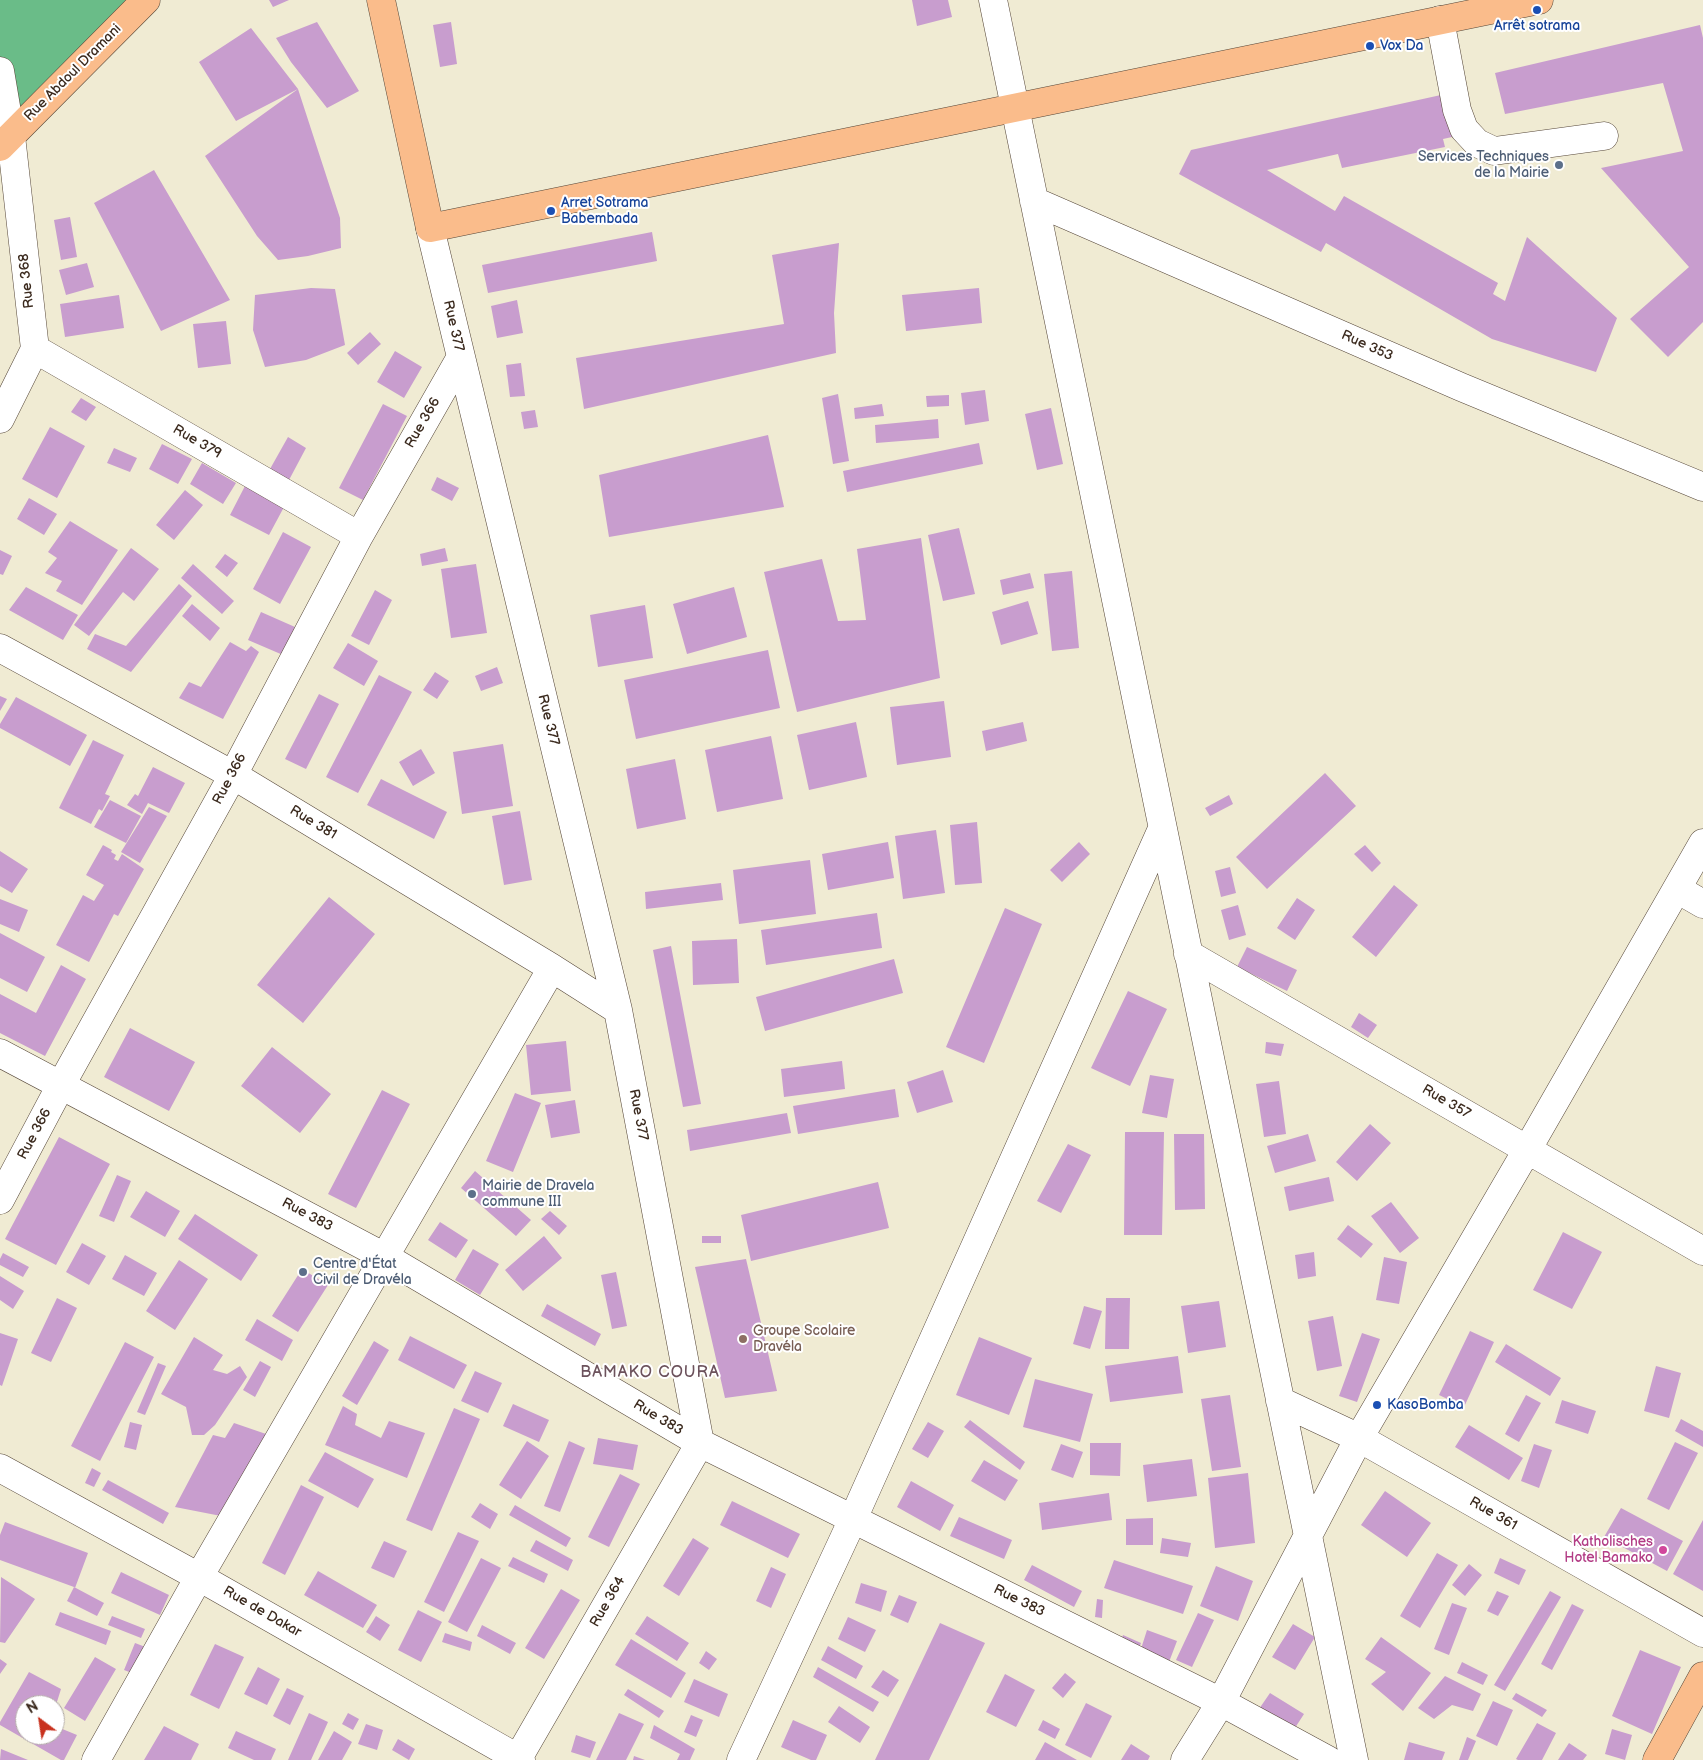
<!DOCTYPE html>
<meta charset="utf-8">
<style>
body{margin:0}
#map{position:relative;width:1703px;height:1760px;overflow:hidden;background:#f0ebd3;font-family:"Balsamiq Sans",sans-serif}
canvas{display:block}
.north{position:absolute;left:15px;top:1695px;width:50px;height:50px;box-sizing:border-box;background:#fff;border:1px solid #b1aaa5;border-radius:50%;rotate:329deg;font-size:14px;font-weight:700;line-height:20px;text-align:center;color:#3b2a1e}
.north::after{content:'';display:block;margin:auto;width:18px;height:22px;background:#c8321e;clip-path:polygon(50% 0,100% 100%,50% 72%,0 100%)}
</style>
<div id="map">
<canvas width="1703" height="1760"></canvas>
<div class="north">N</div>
</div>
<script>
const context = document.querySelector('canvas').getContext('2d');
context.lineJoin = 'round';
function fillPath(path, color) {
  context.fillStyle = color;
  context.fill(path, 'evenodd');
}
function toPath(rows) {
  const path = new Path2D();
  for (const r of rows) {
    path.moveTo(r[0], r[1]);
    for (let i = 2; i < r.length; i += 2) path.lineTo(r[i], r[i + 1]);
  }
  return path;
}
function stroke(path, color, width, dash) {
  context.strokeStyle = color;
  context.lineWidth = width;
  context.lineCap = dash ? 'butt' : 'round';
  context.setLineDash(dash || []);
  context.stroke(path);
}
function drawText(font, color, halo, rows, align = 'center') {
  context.font = font + ' "Balsamiq Sans",sans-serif';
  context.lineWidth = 4;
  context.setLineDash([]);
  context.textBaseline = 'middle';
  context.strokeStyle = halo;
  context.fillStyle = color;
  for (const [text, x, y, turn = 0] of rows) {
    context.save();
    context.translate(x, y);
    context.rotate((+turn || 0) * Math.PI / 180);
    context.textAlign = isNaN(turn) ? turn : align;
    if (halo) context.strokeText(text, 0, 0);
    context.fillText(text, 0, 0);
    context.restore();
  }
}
fillPath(toPath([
 [0,0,146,0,11,136,0,71]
]), '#6abc88');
fillPath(toPath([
 [269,0,289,0,273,7],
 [912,0,948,0,952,17,917,26],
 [317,22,359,91,327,108,291,62,276,38],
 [451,22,457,64,440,67,433,25],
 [1700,25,1703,38,1703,322,1668,357,1630,319,1689,267,1601,168,1683,151,1663,83,1505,114,1495,73],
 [251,28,298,89,236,121,199,62],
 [298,89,340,218,341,248,308,256,278,260,257,236,205,156],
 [1450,93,1461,135,1443,139,1445,147,1342,168,1338,154,1267,170,1335,211,1344,196,1498,283,1493,294,1505,301,1527,237,1617,318,1596,372,1492,339,1326,243,1321,252,1179,174,1191,150],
 [154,170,230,300,161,331,94,203],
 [70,217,77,257,61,260,54,220],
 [652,232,657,261,488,293,482,265],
 [839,243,834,313,836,353,584,409,576,358,784,324,772,255],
 [87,263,94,287,66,295,59,270],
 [311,288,335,289,345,345,306,360,265,367,253,330,255,295],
 [979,288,982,323,906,331,902,295],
 [119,295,124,328,65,337,60,304],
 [517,300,523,333,497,338,491,306],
 [226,321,231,364,198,368,193,324],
 [370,332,381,344,358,365,347,353],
 [395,351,422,367,404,398,377,382],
 [521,363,525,396,510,397,506,365],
 [985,390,989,421,965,425,961,393],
 [838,394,849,461,833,464,822,398],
 [949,395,949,406,927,407,926,396],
 [81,398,96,407,86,421,71,412],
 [383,404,407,416,363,500,339,488],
 [882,404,884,416,855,419,854,408],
 [1051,408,1063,464,1037,470,1025,414],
 [535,410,538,427,524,429,521,412],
 [938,419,939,438,876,443,875,425],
 [50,427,85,446,57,498,22,479],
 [768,435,784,507,609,537,599,475],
 [288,437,306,448,289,480,270,469],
 [979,443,983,464,847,492,843,471],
 [162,444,192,459,178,484,149,469],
 [114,448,137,458,130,472,107,463],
 [202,463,236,483,223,504,190,484],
 [437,477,459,488,452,501,431,490],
 [245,486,284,507,269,535,230,515],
 [185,490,203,505,174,540,156,525],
 [29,498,57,514,44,535,17,519],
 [70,521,118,550,82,605,56,591,62,581,45,573,57,558,48,552],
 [959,528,975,594,943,601,928,535],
 [283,532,311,547,280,604,253,589],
 [921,538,940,678,797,712,764,572,822,559,838,621,866,620,857,549],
 [131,548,159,569,134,601,123,592,89,636,74,625],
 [445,548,448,561,422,566,420,554],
 [0,550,12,556,3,575,0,574],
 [225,554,238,563,227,577,215,567],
 [193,564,234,601,222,614,181,578],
 [476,564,487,633,451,638,441,569],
 [1072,571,1079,648,1052,651,1044,574],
 [1030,573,1034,588,1003,595,1000,580],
 [179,584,192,596,131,672,87,649,95,634,126,646],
 [26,587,78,615,63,640,9,610],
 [734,587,747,637,687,654,673,604],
 [375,590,392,600,369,645,351,636],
 [1028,601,1038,634,1001,645,992,612],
 [192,604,220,628,210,641,182,616],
 [645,605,653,658,598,667,590,615],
 [261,612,295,627,283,655,248,640],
 [230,642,246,651,251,646,259,652,223,719,179,698,189,682,201,687],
 [348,643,378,661,364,686,333,668],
 [768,650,780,708,636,739,624,680],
 [497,667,503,683,481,691,475,676],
 [435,672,449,681,437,699,423,690],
 [379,675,412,692,358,793,326,777],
 [319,694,339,704,306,769,285,759],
 [0,696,7,699,0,711],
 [16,697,87,735,70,766,0,728,0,724],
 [944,701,951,757,897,765,890,707],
 [856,722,867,777,809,790,797,735],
 [1023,722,1027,741,986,751,982,731],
 [771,736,783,799,717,812,705,750],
 [93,740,124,755,105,794,110,796,102,811,99,809,91,824,59,808],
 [503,744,513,806,462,814,453,752],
 [421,749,435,773,413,786,399,762],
 [675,759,686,819,637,829,626,769],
 [153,767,185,783,169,813,148,803,142,814,127,805,135,794,138,796],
 [1325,773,1356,806,1267,889,1236,857],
 [381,779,447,812,434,839,367,805],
 [1229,795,1233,804,1210,816,1205,808],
 [110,800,141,816,126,843,94,827],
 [149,807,167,816,140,863,121,852],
 [520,811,532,880,504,885,492,816],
 [977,822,982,883,955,885,950,825],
 [936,830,945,893,903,899,895,836],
 [888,842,894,878,828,890,822,854],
 [1079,842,1090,854,1062,882,1050,870],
 [103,845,112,850,111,852,116,855,114,859,118,861,122,854,144,869,118,916,114,914,89,962,56,945,83,895,94,901,104,885,86,875],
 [1365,845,1381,863,1372,872,1354,854],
 [0,851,28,869,12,893,0,886],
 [810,860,816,914,739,924,733,870],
 [1230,867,1236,893,1221,897,1215,871],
 [721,883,723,900,646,909,645,892],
 [1394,885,1418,905,1376,957,1352,937],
 [329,897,375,934,303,1023,257,985],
 [1297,898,1315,910,1295,940,1277,928],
 [0,899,28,910,19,932,0,924],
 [1238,905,1246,935,1229,940,1221,910],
 [1005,908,1042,924,984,1063,946,1047],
 [877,913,882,948,766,965,761,930],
 [0,933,45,957,27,992,0,978],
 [737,939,739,983,693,985,692,941],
 [671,946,701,1104,683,1107,653,950],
 [1247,947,1297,970,1287,991,1237,967],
 [894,959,903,993,765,1031,756,997],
 [61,965,86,979,45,1056,0,1033,0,994,36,1013],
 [1128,991,1167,1009,1130,1086,1091,1068],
 [1359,1013,1377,1025,1368,1038,1351,1027],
 [130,1028,195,1062,169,1111,104,1077],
 [566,1041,571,1091,531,1095,526,1045],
 [1266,1042,1284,1044,1281,1056,1265,1053],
 [272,1047,331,1094,300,1133,241,1086],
 [842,1061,845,1089,784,1097,781,1069],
 [943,1070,953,1102,917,1113,907,1082],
 [1150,1075,1174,1079,1167,1118,1142,1113],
 [1279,1081,1286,1134,1264,1137,1256,1084],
 [895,1089,899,1117,798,1134,793,1106],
 [382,1090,410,1104,356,1208,328,1194],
 [515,1093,541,1103,513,1172,486,1161],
 [575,1100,580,1133,551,1138,545,1105],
 [787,1113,791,1133,690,1151,687,1130],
 [1370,1124,1391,1143,1357,1181,1336,1162],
 [1125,1132,1164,1132,1162,1235,1124,1235],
 [1174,1134,1204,1134,1205,1209,1175,1210],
 [1308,1134,1316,1161,1275,1173,1267,1146],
 [59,1137,110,1164,56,1265,5,1239],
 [1068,1144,1091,1155,1061,1213,1037,1201],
 [475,1171,531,1220,516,1236,461,1188],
 [117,1175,131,1181,114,1222,99,1216],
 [1329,1177,1334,1201,1289,1211,1284,1187],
 [878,1182,889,1228,751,1261,741,1215],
 [146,1191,180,1211,165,1237,130,1217],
 [1391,1202,1419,1238,1400,1253,1371,1216],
 [550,1211,567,1226,559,1235,541,1219],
 [195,1214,258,1255,241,1281,178,1239],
 [440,1222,468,1240,456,1258,428,1240],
 [1348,1225,1373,1244,1361,1258,1337,1239],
 [1563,1232,1602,1252,1572,1309,1533,1290],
 [544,1236,562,1258,523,1291,505,1270],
 [702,1236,721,1236,721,1243,702,1243],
 [82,1243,106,1256,89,1285,66,1272],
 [473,1249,499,1264,480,1295,455,1280],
 [1314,1252,1316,1276,1298,1279,1295,1255],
 [3,1253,29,1267,23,1277,0,1265,0,1259],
 [125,1255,157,1273,144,1296,112,1279],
 [1384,1257,1407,1262,1399,1304,1376,1300],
 [746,1259,777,1391,725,1398,695,1267],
 [179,1260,208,1279,175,1330,146,1311],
 [302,1269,328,1285,298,1332,272,1316],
 [616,1272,627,1326,612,1329,601,1275],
 [0,1276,24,1291,13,1309,0,1300],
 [57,1298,77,1308,51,1362,31,1353],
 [1106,1298,1130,1298,1129,1349,1105,1349],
 [1219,1301,1226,1347,1188,1353,1181,1306],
 [547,1304,601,1334,595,1346,541,1316],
 [1084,1306,1102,1311,1090,1349,1073,1344],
 [1333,1316,1342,1366,1317,1371,1308,1321],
 [257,1319,293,1340,282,1361,245,1340],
 [1470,1331,1494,1342,1464,1407,1439,1395],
 [0,1333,18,1339,2,1386,0,1385],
 [1362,1333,1380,1339,1357,1402,1339,1396],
 [410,1336,467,1365,454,1389,398,1360],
 [194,1337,223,1355,213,1370,227,1374,240,1366,247,1377,215,1425,204,1435,192,1435,186,1407,161,1394],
 [979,1337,1032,1358,1009,1415,956,1395],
 [374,1341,389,1350,357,1405,342,1396],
 [125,1342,154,1357,100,1461,71,1446],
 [1506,1344,1561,1378,1550,1396,1495,1362],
 [1178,1356,1183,1393,1110,1402,1105,1366],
 [260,1361,271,1367,255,1397,243,1390],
 [158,1363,166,1366,145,1415,137,1412],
 [1656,1366,1681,1373,1669,1418,1644,1411],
 [475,1371,502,1383,488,1413,461,1401],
 [1035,1379,1093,1394,1080,1442,1023,1427],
 [1230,1395,1241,1467,1212,1471,1201,1399],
 [1526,1395,1541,1403,1519,1442,1505,1434],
 [1562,1400,1596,1411,1588,1434,1555,1423],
 [513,1404,549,1420,539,1442,503,1426],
 [343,1406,357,1414,355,1425,381,1438,389,1421,425,1433,407,1478,325,1445],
 [454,1408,480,1419,432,1531,406,1520],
 [1681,1419,1703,1431,1703,1447,1675,1431],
 [970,1420,1025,1462,1020,1470,964,1427],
 [130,1422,142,1425,136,1450,124,1447],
 [928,1422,944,1431,928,1458,912,1449],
 [234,1423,266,1434,221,1516,175,1507,213,1435,225,1438],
 [1469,1425,1523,1458,1509,1480,1455,1447],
 [598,1438,638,1445,633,1470,593,1464],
 [527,1441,549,1456,521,1499,499,1485],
 [569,1441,585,1448,560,1512,544,1506],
 [1675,1442,1698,1453,1669,1510,1647,1499],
 [1090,1443,1121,1443,1120,1476,1090,1475],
 [1061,1444,1083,1452,1073,1478,1051,1470],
 [1534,1444,1552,1450,1539,1488,1521,1481],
 [325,1452,374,1479,358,1508,308,1481],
 [1192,1459,1197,1496,1147,1502,1143,1465],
 [984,1460,1018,1480,1005,1501,971,1481],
 [92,1468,101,1473,94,1487,85,1483],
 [1248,1473,1255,1543,1215,1548,1208,1478],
 [620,1474,640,1484,609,1547,588,1537],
 [108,1480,169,1513,163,1524,102,1490],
 [911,1481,954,1505,940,1531,897,1507],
 [301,1485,324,1497,285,1575,262,1563],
 [1385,1491,1431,1523,1407,1557,1361,1525],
 [1109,1493,1112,1520,1042,1530,1039,1503],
 [732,1501,800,1534,788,1558,720,1525],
 [480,1503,498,1514,490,1529,471,1517],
 [515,1505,571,1538,566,1547,509,1515],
 [1621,1508,1683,1541,1667,1571,1604,1537],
 [959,1517,1012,1540,1004,1559,950,1536],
 [1153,1518,1153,1545,1126,1545,1126,1519],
 [1703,1520,1703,1591,1673,1574],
 [5,1522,88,1553,75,1588,74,1587,104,1603,97,1616,67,1601,74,1587,0,1560,0,1535],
 [458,1532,479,1541,444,1612,424,1602],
 [693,1538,709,1548,679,1596,663,1586],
 [1162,1538,1191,1543,1188,1557,1160,1553],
 [536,1540,573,1560,568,1571,530,1551],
 [384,1541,407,1551,394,1578,371,1568],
 [1437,1553,1458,1565,1420,1628,1400,1616],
 [513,1557,548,1574,544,1583,508,1566],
 [481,1558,501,1568,467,1632,448,1622],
 [1500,1558,1526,1570,1519,1585,1494,1573],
 [1114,1560,1193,1586,1183,1614,1104,1588],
 [1469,1564,1482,1575,1465,1596,1452,1585],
 [1032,1565,1082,1591,1074,1607,1024,1580],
 [1216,1566,1253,1581,1238,1621,1200,1606],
 [771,1567,786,1574,771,1608,756,1601],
 [318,1571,377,1605,363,1628,304,1595],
 [121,1572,169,1595,160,1615,111,1593],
 [1,1577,35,1599,5,1643,0,1642],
 [861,1583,887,1591,881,1612,855,1603],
 [561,1589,580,1600,544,1659,525,1648],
 [1497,1591,1509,1596,1498,1616,1487,1611],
 [1550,1591,1561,1597,1505,1691,1494,1685],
 [899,1595,917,1602,908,1623,890,1615],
 [1097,1599,1103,1600,1102,1618,1095,1617],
 [1452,1603,1467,1608,1449,1655,1434,1649],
 [1572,1604,1584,1610,1552,1670,1541,1664],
 [418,1610,442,1622,421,1662,398,1650],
 [60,1612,111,1631,106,1645,55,1625],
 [1198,1613,1214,1620,1192,1667,1176,1660],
 [112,1616,145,1629,141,1638,108,1625],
 [376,1616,390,1625,380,1641,366,1632],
 [647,1616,689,1643,677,1661,635,1634],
 [848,1617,876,1630,865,1652,838,1639],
 [940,1623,985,1643,929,1760,875,1760],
 [1293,1624,1315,1637,1295,1670,1272,1657],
 [482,1625,516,1643,510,1654,477,1636],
 [1147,1630,1177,1641,1169,1662,1140,1652],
 [445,1633,472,1642,470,1651,442,1642],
 [1123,1635,1141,1643,1136,1655,1118,1647],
 [1381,1637,1431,1673,1403,1711,1371,1684,1386,1672,1365,1659],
 [631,1639,686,1673,671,1698,615,1665],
 [135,1643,148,1648,137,1675,124,1670],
 [215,1644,244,1657,219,1709,190,1695],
 [828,1646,863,1666,856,1679,821,1660],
 [1640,1650,1681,1667,1652,1734,1612,1716],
 [706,1651,717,1659,709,1670,699,1663],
 [95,1657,116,1669,85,1721,64,1708],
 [0,1659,7,1664,0,1674],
 [1462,1662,1488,1675,1483,1685,1457,1673],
 [258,1667,280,1679,267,1705,244,1694],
 [818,1667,879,1702,873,1712,813,1677],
 [883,1670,899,1680,888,1697,871,1687],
 [29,1672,61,1689,56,1705,25,1705,25,1735,55,1735,55,1726,77,1735,64,1760,61,1760,0,1725,0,1722],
 [1065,1673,1076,1682,1063,1698,1052,1688],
 [1005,1674,1035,1690,1016,1727,986,1712],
 [1445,1676,1481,1694,1473,1711,1452,1705,1434,1719,1418,1708],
 [694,1679,728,1694,719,1717,684,1702],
 [287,1688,304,1696,290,1725,273,1716],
 [628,1689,664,1711,659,1718,624,1695],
 [1270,1693,1304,1714,1293,1731,1259,1709],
 [1516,1693,1547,1710,1542,1717,1512,1699],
 [1493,1701,1513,1710,1497,1746,1476,1736],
 [1086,1703,1112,1716,1091,1758,1065,1745],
 [839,1706,870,1727,860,1743,828,1722],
 [309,1713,328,1722,311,1760,288,1760],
 [348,1713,359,1719,353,1730,342,1724],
 [619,1713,644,1724,626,1760,596,1760],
 [691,1715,703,1720,696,1737,684,1732],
 [793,1720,827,1735,816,1760,811,1760,781,1747],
 [1043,1720,1060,1729,1055,1739,1038,1730],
 [1537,1723,1556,1733,1542,1760,1518,1760,1516,1759],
 [366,1724,383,1730,377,1750,358,1744],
 [654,1725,695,1749,690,1760,677,1760,680,1754,650,1738],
 [164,1726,199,1744,191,1760,144,1760],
 [1612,1729,1632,1735,1625,1760,1605,1754],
 [236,1731,276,1749,271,1760,254,1760,228,1748],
 [334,1731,352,1742,342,1760,318,1760],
 [576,1735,596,1742,590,1758,571,1752],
 [1467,1737,1476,1741,1468,1760,1459,1760],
 [398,1739,415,1749,409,1760,392,1750],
 [1045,1742,1077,1760,1035,1760],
 [1409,1742,1445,1752,1442,1760,1404,1760],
 [1569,1743,1587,1755,1583,1760,1558,1760],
 [1131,1744,1150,1756,1148,1760,1121,1760],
 [1,1749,28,1760,0,1760],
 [634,1756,645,1760,633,1760]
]), '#c89dce');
const minor = toPath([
 [993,0,1354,1760],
 [1440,20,1457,110,1464,129,1477,143,1494,151,1604,136],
 [0,71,11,136,35,349,0,419],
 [1034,201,1461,387,1703,487],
 [430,228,618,1010,700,1443,517,1760],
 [35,349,359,536],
 [0,648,233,775,552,968,618,1010],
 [1677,889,1703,904],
 [1188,954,1703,1251],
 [0,1053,385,1257,700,1443,1221,1702,1328,1760],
 [0,1200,61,1085,233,775,359,536,461,357],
 [1280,1401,1359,1438,1703,1633],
 [0,1468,199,1577,521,1760],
 [96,1760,199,1577,552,968],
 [741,1760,853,1519,1162,829],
 [1185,1760,1221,1702,1359,1438,1527,1150,1703,843]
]);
const major = toPath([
 [381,0,430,228,1539,0],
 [0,147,146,0],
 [1657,1760,1703,1676]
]);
stroke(minor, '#564739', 29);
stroke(major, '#564739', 29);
stroke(minor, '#fff', 28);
stroke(major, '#fabc8b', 28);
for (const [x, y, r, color] of [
 [1537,10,5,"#1a4fb4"],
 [1370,46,5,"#1a4fb4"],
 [1559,165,5,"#5c6f8a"],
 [551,211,5,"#1a4fb4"],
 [472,1194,5,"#5c6f8a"],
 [303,1272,5,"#5c6f8a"],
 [743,1339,5,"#8d6e63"],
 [1377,1405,5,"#1a4fb4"],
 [1663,1550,5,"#d1479c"]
]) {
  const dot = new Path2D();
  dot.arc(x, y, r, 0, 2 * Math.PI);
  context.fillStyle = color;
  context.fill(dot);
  stroke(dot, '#fff', 2);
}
drawText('14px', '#164399', '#fff', [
 ["Arrêt sotrama",1537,26,"center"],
 ["Vox Da",1380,46],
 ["Arret Sotrama",561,203],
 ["Babembada",561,219],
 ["KasoBomba",1387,1405]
], 'left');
drawText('14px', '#3b2a1e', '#fff', [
 ["Rue Abdoul Dramani",73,73,-45],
 ["Rue 368",27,281,-96],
 ["Rue 377",453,326,77],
 ["Rue 353",1367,346,24],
 ["Rue 366",423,423,-60],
 ["Rue 379",197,442,30],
 ["Rue 377",548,720,76],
 ["Rue 366",230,779,-62],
 ["Rue 381",313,823,31],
 ["Rue 357",1446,1102,30],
 ["Rue 377",638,1115,79],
 ["Rue 366",35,1134,-62],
 ["Rue 383",307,1215,28],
 ["Rue 383",658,1418,31],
 ["Rue 361",1493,1514,30],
 ["Rue 383",1019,1601,26],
 ["Rue 364",608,1602,-60],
 ["Rue de Dakar",262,1612,30]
]);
drawText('14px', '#4e5e75', '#fff', [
 ["Services Techniques",1549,157,"right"],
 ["de la Mairie",1549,173,"right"],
 ["Mairie de Dravela",482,1186],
 ["commune III",482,1202],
 ["Centre d'État",313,1264],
 ["Civil de Dravéla",313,1280]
], 'left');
drawText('14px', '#785e54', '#fff', [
 ["Groupe Scolaire",753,1331],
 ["Dravéla",753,1347]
], 'left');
drawText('14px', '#b23c85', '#fff', [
 ["Katholisches",1653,1542],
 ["Hotel Bamako",1653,1558]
], 'right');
context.letterSpacing = '1px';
drawText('16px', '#6c525c', '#fff', [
 ["BAMAKO COURA",650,1373]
]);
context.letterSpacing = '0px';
</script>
